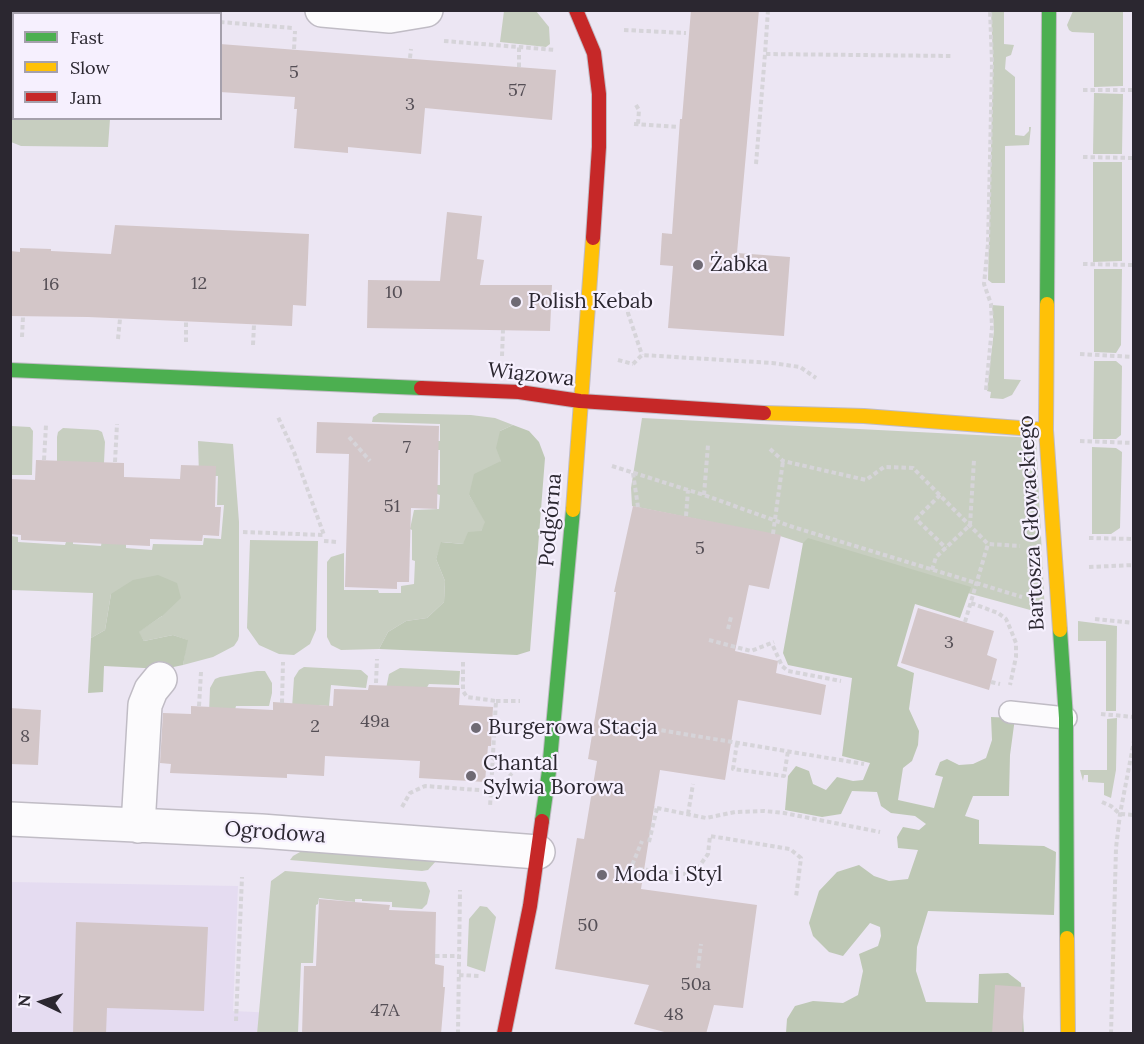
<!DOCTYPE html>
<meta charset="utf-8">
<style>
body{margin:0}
#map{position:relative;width:1144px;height:1044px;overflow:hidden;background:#ece6f3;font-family:Lora,serif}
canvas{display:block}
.frame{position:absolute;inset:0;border:12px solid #2b2730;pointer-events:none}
.legend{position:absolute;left:12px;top:12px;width:210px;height:108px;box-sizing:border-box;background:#f6f0fe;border:2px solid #a5a0ac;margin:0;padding:8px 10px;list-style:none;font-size:18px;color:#2b2730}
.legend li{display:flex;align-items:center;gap:12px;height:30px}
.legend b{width:30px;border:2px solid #a5a0ac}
.north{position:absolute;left:12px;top:972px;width:60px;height:60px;-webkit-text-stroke:4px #f6f0fe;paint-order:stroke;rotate:274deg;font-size:16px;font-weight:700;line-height:24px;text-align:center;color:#2b2730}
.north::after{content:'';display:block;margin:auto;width:21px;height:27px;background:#2b2730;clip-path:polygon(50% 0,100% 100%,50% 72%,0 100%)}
</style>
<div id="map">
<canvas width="1144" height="1044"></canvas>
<div class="frame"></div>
<ul class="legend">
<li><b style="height:8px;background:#4caf50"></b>Fast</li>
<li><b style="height:8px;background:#ffc107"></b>Slow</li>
<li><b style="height:8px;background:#c62828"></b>Jam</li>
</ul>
<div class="north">N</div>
</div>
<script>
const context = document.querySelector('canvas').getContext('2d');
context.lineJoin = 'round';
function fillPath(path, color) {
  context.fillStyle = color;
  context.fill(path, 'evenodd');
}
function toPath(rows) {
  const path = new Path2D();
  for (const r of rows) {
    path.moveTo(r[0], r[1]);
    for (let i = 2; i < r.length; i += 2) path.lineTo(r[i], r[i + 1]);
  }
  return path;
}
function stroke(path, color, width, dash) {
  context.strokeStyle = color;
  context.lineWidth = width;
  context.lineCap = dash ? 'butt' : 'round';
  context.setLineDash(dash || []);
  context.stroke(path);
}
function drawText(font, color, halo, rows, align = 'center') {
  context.font = font + ' Lora,serif';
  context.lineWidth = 4.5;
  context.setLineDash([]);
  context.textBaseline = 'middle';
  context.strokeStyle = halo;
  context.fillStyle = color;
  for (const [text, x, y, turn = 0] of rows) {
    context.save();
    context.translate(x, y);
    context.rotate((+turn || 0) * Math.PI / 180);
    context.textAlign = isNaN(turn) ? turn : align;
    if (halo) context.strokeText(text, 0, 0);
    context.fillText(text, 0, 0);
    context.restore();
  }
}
fillPath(toPath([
 [11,882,238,886,233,1011,276,1013,272,1033,11,1034]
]), '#e5dcf1');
fillPath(toPath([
 [504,11,536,11,549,27,550,44,546,47,500,42],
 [991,11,1004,11,1004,44,1014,45,1011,55,1006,57,1005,69,1015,77,1015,135,1024,136,1029,131,1029,127,1031,127,1029,145,1005,146,1005,283,992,283,988,280,993,60],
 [1073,11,1123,11,1123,86,1094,87,1094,33,1072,32,1069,30,1067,25],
 [1094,93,1123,94,1122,154,1093,154],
 [10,114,13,114,14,118,110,119,108,147,21,146,11,142],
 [1093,162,1122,162,1122,261,1093,262],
 [1094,269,1122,269,1121,345,1116,353,1094,352],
 [992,305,1004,306,1004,379,1021,380,1012,395,1003,399,990,398,991,392,987,391,994,330],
 [1094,361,1116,361,1122,366,1121,435,1116,439,1093,439],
 [379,413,471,415,495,418,513,425,500,431,501,461,469,495,486,522,481,531,463,544,442,542,436,559,445,581,444,602,427,618,406,621,388,632,379,649,341,650,331,645,327,637,327,562,331,557,344,553,344,590,378,590,379,593,401,593,401,586,414,584,415,561,412,560,412,530,410,529,414,510,439,509,440,495,437,494,437,485,440,485,440,450,437,450,438,441,440,441,440,424,372,422,373,417],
 [642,418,1036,438,1045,614,905,576,780,536,632,506,631,488],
 [11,426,30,427,33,431,32,475,12,475,12,470,10,470],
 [63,428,98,430,102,432,105,442,103,483,57,478,57,437,58,432],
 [198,441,233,444,239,522,239,636,238,640,234,646,213,657,183,665,187,640,173,635,144,641,138,632,162,616,111,594,105,630,91,638,93,593,11,590,11,536,18,537,18,542,65,545,67,539,73,540,73,544,101,546,102,540,126,541,126,548,152,550,153,544,203,545,204,538,221,539,224,505,217,505,218,476,199,476],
 [1092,447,1116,448,1122,452,1120,528,1111,534,1092,534],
 [250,540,318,541,316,630,310,644,294,655,279,654,259,645,247,628],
 [1078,621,1117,626,1116,711,1106,711,1106,641,1078,641],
 [304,667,361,670,368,676,366,688,331,685,329,706,313,705,292,708,294,678,299,670],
 [400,668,460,671,459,685,429,684,426,689,386,689,389,674],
 [257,671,265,671,272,683,272,693,269,706,236,706,234,714,209,713,210,688,215,679,220,677],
 [1117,718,1116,770,1111,798,1104,795,1104,783,1088,782,1088,775,1084,775,1083,781,1080,770,1107,770,1107,719],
 [307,848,436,861,428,870,422,871,290,860,293,856],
 [285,871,426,882,430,891,427,904,422,909,392,907,392,902,362,901,362,899,355,899,355,902,319,898,318,904,316,905,313,963,301,963,298,1033,257,1034,271,881],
 [480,906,487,907,496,917,485,972,467,966,469,919]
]), '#c7cec0');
fillPath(toPath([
 [513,425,529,431,539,442,545,458,530,651,517,655,379,649,388,632,406,621,427,618,444,602,445,581,436,559,441,542,463,544,468,532,481,531,485,522,469,495,474,474,501,461,496,448,500,431],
 [808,538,971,587,960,618,915,604,897,666,914,673,909,709,919,731,918,745,912,761,903,768,898,800,934,808,943,777,935,775,940,762,947,759,959,765,973,764,986,758,992,740,991,717,1015,718,1010,755,1009,796,973,796,965,816,979,820,979,844,1044,846,1056,852,1054,915,928,911,917,947,916,971,926,1002,978,1003,979,974,1008,973,1021,983,1024,1033,786,1033,787,1019,795,1006,813,1001,843,1003,858,995,863,971,859,954,878,946,881,936,880,927,870,923,843,956,829,952,813,936,809,923,819,891,837,872,859,865,874,876,889,881,908,879,918,850,898,848,897,837,903,827,919,830,926,824,915,816,891,813,881,806,877,792,852,791,841,814,822,817,785,810,788,776,796,766,809,771,813,784,826,790,837,777,853,781,863,780,870,763,842,756,852,678,788,665,783,653,803,543],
 [158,575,177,583,181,598,162,616,139,632,144,641,173,635,188,640,183,665,164,669,104,666,103,692,88,693,91,638,105,630,111,594,133,580]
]), '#bec8b5');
fillPath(toPath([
 [691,10,759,10,737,253,790,257,784,336,668,328,673,266,660,265,662,233,672,234,680,119,682,119],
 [220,44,556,70,552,120,425,108,421,154,348,147,348,153,294,148,297,109,294,109,295,97,220,92],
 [447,212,482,216,477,259,484,260,480,285,552,285,550,331,367,328,368,280,440,281],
 [115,225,309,234,306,306,293,305,292,326,88,317,10,316,10,251,20,252,20,248,51,249,51,251,111,254],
 [317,422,439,426,437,509,411,508,409,582,397,582,397,589,345,587,349,454,316,453],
 [36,460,124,463,124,477,180,479,181,465,216,466,215,507,221,507,219,536,203,535,202,541,150,539,150,546,21,540,21,535,10,534,10,479,35,480],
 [633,506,781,535,769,589,749,585,735,651,778,661,776,673,826,685,821,715,738,700,725,780,660,770,641,889,757,905,743,1008,714,1005,706,1034,672,1034,634,1024,649,985,555,969,577,838,584,839,597,761,588,759,616,592,614,592],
 [918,608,994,631,987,655,997,659,989,690,901,663],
 [369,685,460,688,459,705,493,707,491,746,488,746,485,782,419,778,420,761,325,756,324,776,287,774,287,778,170,773,171,764,160,763,163,713,191,714,191,706,273,710,273,702,333,706,334,689,368,690],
 [10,708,41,710,38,765,10,764],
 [319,899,390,905,389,910,436,912,435,964,444,966,443,987,445,987,441,1034,302,1034,304,966,316,966],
 [76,922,208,927,204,1011,107,1008,106,1034,73,1034],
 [995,985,1025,987,1022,1034,992,1034]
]), '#d3c6c8');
const lane = toPath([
 [1010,712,1066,718]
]);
const street = toPath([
 [322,10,390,16,426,10],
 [10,819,261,831,538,852],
 [138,826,145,705,151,690,160,679]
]);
const fast = toPath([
 [1047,304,1049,10],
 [10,370,421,388],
 [1060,630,1066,718,1067,938],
 [542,821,549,771,573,510]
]);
const slow = toPath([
 [1047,304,1046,430,1060,630],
 [764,413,864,416,1046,430],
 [573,510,593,238],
 [1067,938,1068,1034]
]);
const jam = toPath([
 [576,10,594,53,599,94,599,147,593,238],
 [421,388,519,392,580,401,764,413],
 [504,1034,530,906,542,821]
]);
stroke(lane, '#c0bcc5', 24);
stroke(street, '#c0bcc5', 36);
stroke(fast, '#c0bcc5', 16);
stroke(slow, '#c0bcc5', 16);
stroke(jam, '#c0bcc5', 16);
stroke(toPath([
 [85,10,122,14],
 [768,10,765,54,951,56],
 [53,14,54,10],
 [220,22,293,28],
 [624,30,686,33],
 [444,41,556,50],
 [294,49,295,31],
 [410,58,411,49],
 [519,67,519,47],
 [1083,90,1134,90],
 [636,105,639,110,638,124],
 [634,124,678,127],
 [1083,157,1134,158],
 [756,164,765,54],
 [1083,264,1134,265],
 [627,297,628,313,642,355],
 [22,337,23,317],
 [118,339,120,319],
 [186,342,186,322],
 [253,345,254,325],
 [1080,354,1134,357],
 [502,356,503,330],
 [618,360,633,364],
 [633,364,642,355,772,363,800,367,816,378],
 [986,390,992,327,991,304,984,284,988,244,990,158,992,63,990,10],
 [349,437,370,461],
 [1080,441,1134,443],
 [770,449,783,461,866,480,884,467,913,468,988,544,1020,546],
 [44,460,46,425],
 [115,462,117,424],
 [612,466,704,495,793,527,1022,597],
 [633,473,638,507],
 [704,495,708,445],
 [940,495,916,519,946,548],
 [686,516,688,490],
 [243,532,324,535,294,452,278,417],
 [773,534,783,461],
 [1089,538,1134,539],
 [324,541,337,542],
 [1089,567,1134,565],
 [932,570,936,557,970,525,974,460],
 [971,603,998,613,1006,619,1010,628,1016,643,1016,657,1010,685],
 [1095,619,1134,623],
 [965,622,988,544],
 [728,629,731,617],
 [709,640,751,651,774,642],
 [773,646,782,666,788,671,841,681],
 [463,662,463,691,467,697,496,701,490,807],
 [991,682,1000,684],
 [376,683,377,659],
 [496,701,520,701],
 [282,703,283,662],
 [199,706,201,672],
 [1101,714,1134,717],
 [654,729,864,764],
 [737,743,733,769,784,776,788,751],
 [493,758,512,776],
 [1102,802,1111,806,1120,814,1134,815],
 [402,807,410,793,425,786,491,791],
 [657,808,706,818,735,812,764,811,784,813,880,832],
 [688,814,693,784],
 [649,842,657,808,654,808],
 [627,868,631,868,642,841],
 [631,868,686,874,698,868,708,854,710,836,790,849,801,858,796,897],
 [435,956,459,956],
 [698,968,701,944],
 [459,975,479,976],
 [236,1021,242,877],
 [458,1034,460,890],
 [1111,1034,1116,848,1120,814,1134,741]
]), '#d6d4d9', 4, [4.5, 3]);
stroke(lane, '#fcfbfd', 21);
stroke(street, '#fcfbfd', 33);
stroke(fast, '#4caf50', 14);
stroke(slow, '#ffc107', 14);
stroke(jam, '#c62828', 14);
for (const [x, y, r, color] of [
 [698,265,6,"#6f6a74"],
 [516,302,6,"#6f6a74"],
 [476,728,6,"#6f6a74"],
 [471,776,6,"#6f6a74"],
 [602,875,6,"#6f6a74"]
]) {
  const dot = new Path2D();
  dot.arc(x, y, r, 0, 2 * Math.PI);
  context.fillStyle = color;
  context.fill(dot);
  stroke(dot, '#f6f0fe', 2);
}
drawText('18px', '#554f56', null, [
 ["5",294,73],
 ["57",517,91],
 ["3",410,105],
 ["12",199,284],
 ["16",51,285],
 ["10",394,293],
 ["7",407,448],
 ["51",392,507],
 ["5",700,549],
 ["3",949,643],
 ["49a",375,722],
 ["2",315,727],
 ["8",25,737],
 ["50",588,926],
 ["50a",696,985],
 ["47A",385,1011],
 ["48",674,1015]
]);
drawText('21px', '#2b2730', '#f6f0fe', [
 ["Żabka",710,265],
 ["Polish Kebab",528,302],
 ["Burgerowa Stacja",488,728],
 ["Chantal",483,764],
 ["Sylwia Borowa",483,788],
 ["Moda i Styl",614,875]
], 'left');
drawText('21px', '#2b2730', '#f6f0fe', [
 ["Wiązowa",531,375,6],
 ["Podgórna",551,520,-85],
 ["Bartosza Głowackiego",1032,523,-93],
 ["Ogrodowa",275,833,4]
]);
</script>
